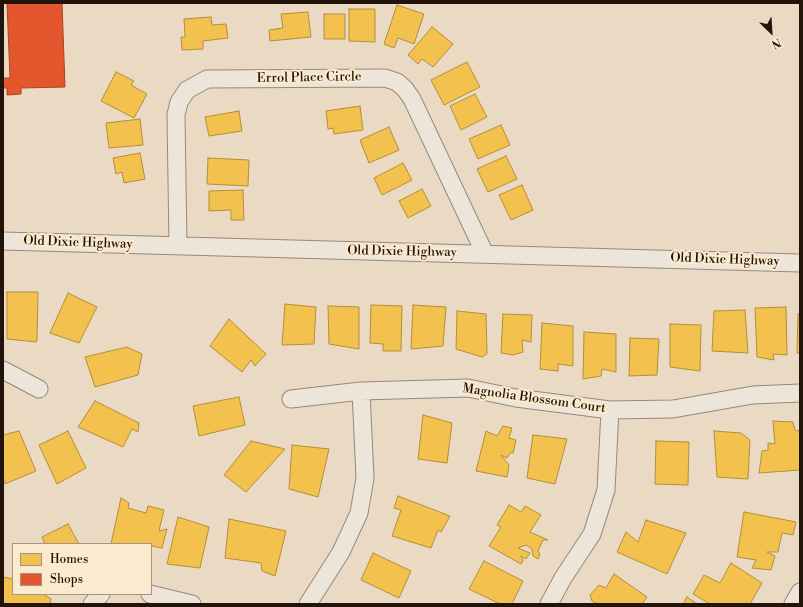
<!DOCTYPE html>
<style>
body{margin:0}
#map{position:relative;width:803px;height:607px;overflow:hidden;background:#ebdac3;font-family:"Libre Bodoni",serif}
canvas{display:block}
.frame{position:absolute;inset:0;border:4px solid #22140a;pointer-events:none}
.legend{position:absolute;left:12px;top:543px;width:140px;height:52px;box-sizing:border-box;background:#fceace;border:1px solid #a59480;margin:0;padding:5px 7px;list-style:none;font-size:12px;color:#22140a}
.legend li{display:flex;align-items:center;gap:8px;height:20px}
.legend b{width:20px;border:1px solid #a59480}
.north{position:absolute;left:751px;top:12px;width:40px;height:40px;-webkit-text-stroke:3px #fceace;paint-order:stroke;rotate:155deg;font-size:11px;font-weight:700;line-height:16px;text-align:center;color:#22140a}
.north::after{content:'';display:block;margin:auto;width:14px;height:18px;background:#22140a;clip-path:polygon(50% 0,100% 100%,50% 72%,0 100%)}
</style>
<div id="map">
<canvas width="803" height="607"></canvas>
<div class="frame"></div>
<ul class="legend">
<li><b style="height:11px;background:#f2c14e"></b>Homes</li>
<li><b style="height:11px;background:#e4572e"></b>Shops</li>
</ul>
<div class="north">N</div>
</div>
<script>
const context = document.querySelector('canvas').getContext('2d');
context.lineJoin = 'round';
function fillPath(path, color) {
  context.fillStyle = color;
  context.fill(path, 'evenodd');
}
function toPath(rows) {
  const path = new Path2D();
  for (const r of rows) {
    path.moveTo(r[0], r[1]);
    for (let i = 2; i < r.length; i += 2) path.lineTo(r[i], r[i + 1]);
  }
  return path;
}
function stroke(path, color, width, dash) {
  context.strokeStyle = color;
  context.lineWidth = width;
  context.lineCap = dash ? 'butt' : 'round';
  context.setLineDash(dash || []);
  context.stroke(path);
}
function drawText(font, color, halo, rows, align = 'center') {
  context.font = font + ' "Libre Bodoni",serif';
  context.lineWidth = 4;
  context.setLineDash([]);
  context.textBaseline = 'middle';
  context.strokeStyle = halo;
  context.fillStyle = color;
  for (const [text, x, y, turn = 0] of rows) {
    context.save();
    context.translate(x, y);
    context.rotate((+turn || 0) * Math.PI / 180);
    context.textAlign = isNaN(turn) ? turn : align;
    if (halo) context.strokeText(text, 0, 0);
    context.fillText(text, 0, 0);
    context.restore();
  }
}
const homes = toPath([
 [397,5,424,14,414,44,398,38,394,48,384,44,397,5],
 [349,9,375,9,375,42,349,41,349,9],
 [308,12,311,37,270,41,269,30,283,28,281,14,308,12],
 [324,14,345,14,345,39,324,39,324,14],
 [211,17,212,25,226,24,228,38,203,41,203,49,182,50,181,37,185,37,184,19,211,17],
 [432,27,453,44,433,67,422,59,418,64,408,55,432,27],
 [467,62,480,87,444,105,431,80,467,62],
 [116,72,134,81,131,85,147,94,134,118,101,101,116,72],
 [475,94,487,117,461,130,450,106,475,94],
 [360,106,363,130,334,134,333,128,328,129,326,111,360,106],
 [239,111,242,131,209,136,205,117,239,111],
 [140,119,143,145,109,148,106,123,140,119],
 [501,125,510,145,478,159,469,139,501,125],
 [389,127,399,150,369,163,360,140,389,127],
 [140,153,145,179,124,183,122,172,116,174,113,158,140,153],
 [506,156,517,179,488,192,477,169,506,156],
 [208,158,249,160,248,186,207,184,208,158],
 [403,163,412,180,382,195,374,178,403,163],
 [522,185,533,210,511,220,499,195,522,185],
 [422,189,431,206,408,218,399,201,422,189],
 [243,190,244,220,231,220,231,210,209,211,209,191,243,190],
 [7,292,38,292,37,340,36,342,7,339,7,292],
 [68,293,97,307,79,343,50,333,68,293],
 [285,304,316,307,314,344,282,345,285,304],
 [371,305,402,306,401,351,383,351,383,344,370,343,371,305],
 [413,305,446,307,443,346,411,349,413,305],
 [328,306,359,307,359,349,329,344,328,306],
 [786,307,787,355,773,354,774,360,757,357,755,308,786,307],
 [745,310,748,353,712,351,714,311,745,310],
 [457,311,486,314,487,354,482,357,456,349,457,311],
 [503,314,532,315,531,342,522,340,523,352,513,355,501,353,503,314],
 [798,314,800,314,800,353,797,353,798,314],
 [229,319,266,354,255,366,251,360,242,372,210,346,229,319],
 [542,323,573,326,573,366,558,364,558,371,540,369,542,323],
 [670,324,701,325,700,371,670,367,670,324],
 [584,332,616,334,616,372,602,369,601,376,583,379,584,332],
 [630,338,659,339,657,375,629,376,630,338],
 [127,347,142,354,138,375,95,387,85,357,127,347],
 [239,397,245,425,199,436,193,406,239,397],
 [95,401,139,423,138,432,132,429,123,447,78,427,95,401],
 [423,415,452,423,447,463,418,459,423,415],
 [773,421,793,422,795,430,800,431,800,470,759,473,762,451,768,450,768,443,775,444,773,421],
 [503,426,512,428,509,438,516,440,513,453,510,453,507,458,501,455,509,465,507,477,476,471,486,431,497,436,503,426],
 [19,431,36,471,5,484,3,477,3,435,19,431],
 [68,431,86,468,57,484,39,445,68,431],
 [714,431,741,433,750,440,748,479,717,477,714,431],
 [533,435,567,439,555,484,527,478,533,435],
 [251,441,285,449,246,492,224,475,251,441],
 [656,441,689,442,688,485,655,484,656,441],
 [292,445,329,449,318,497,289,489,292,445],
 [398,496,450,516,441,532,438,530,431,548,392,536,401,510,394,508,398,496],
 [121,498,129,503,128,508,146,513,148,506,164,510,159,531,167,529,162,548,151,546,151,544,111,544,121,498],
 [509,505,521,512,525,506,541,515,530,532,548,540,543,540,538,551,540,554,538,559,533,556,532,549,526,545,518,548,530,553,526,559,521,556,523,561,521,564,489,546,501,527,497,525,509,505],
 [744,512,796,522,793,535,782,533,778,552,767,552,775,556,771,570,752,568,756,560,737,557,744,512],
 [178,517,209,527,200,568,167,564,178,517],
 [229,519,286,531,275,576,262,571,261,563,225,558,229,519],
 [646,520,686,533,667,574,617,552,626,532,638,542,646,520],
 [68,524,79,544,45,544,42,537,68,524],
 [373,553,411,571,399,598,361,580,373,553],
 [484,561,523,581,512,604,500,604,469,589,484,561],
 [731,563,762,583,750,604,710,604,693,594,704,575,720,583,731,563],
 [614,574,647,597,642,604,598,604,592,601,590,595,599,585,606,588,614,574],
 [3,577,13,579,13,594,43,594,51,599,50,604,3,604,3,577],
 [687,597,697,604,683,604,687,597]
]);
fillPath(homes, '#f2c14e');
stroke(homes, '#b48d3a', 1);
const shops = toPath([
 [7,3,62,3,65,87,21,88,21,94,7,95,7,88,3,88,3,78,10,78,7,3]
]);
fillPath(shops, '#e4572e');
stroke(shops, '#aa4323', 1);
const minor = toPath([
 [3,241,800,263],
 [178,246,176,115,179,102,187,90,207,79,385,78,397,82,405,89,412,99,485,254],
 [3,370,39,389],
 [291,399,361,391,468,388,516,398,610,410,673,409,753,395,800,393],
 [150,594,192,604],
 [92,604,101,594],
 [308,604,341,552,359,513,365,478,361,391],
 [549,604,563,578,592,534,606,490,610,410],
 [793,604,800,592]
]);
stroke(minor, '#94897b', 19);
stroke(minor, '#ede5d9', 17);
drawText('13px', '#22140a', '#fceace', [
 ["Errol Place Circle",309,78,-1],
 ["Old Dixie Highway",78,243,2],
 ["Old Dixie Highway",402,252,1],
 ["Old Dixie Highway",725,260,2],
 ["Magnolia Blossom Court",534,399,8]
]);
</script>
